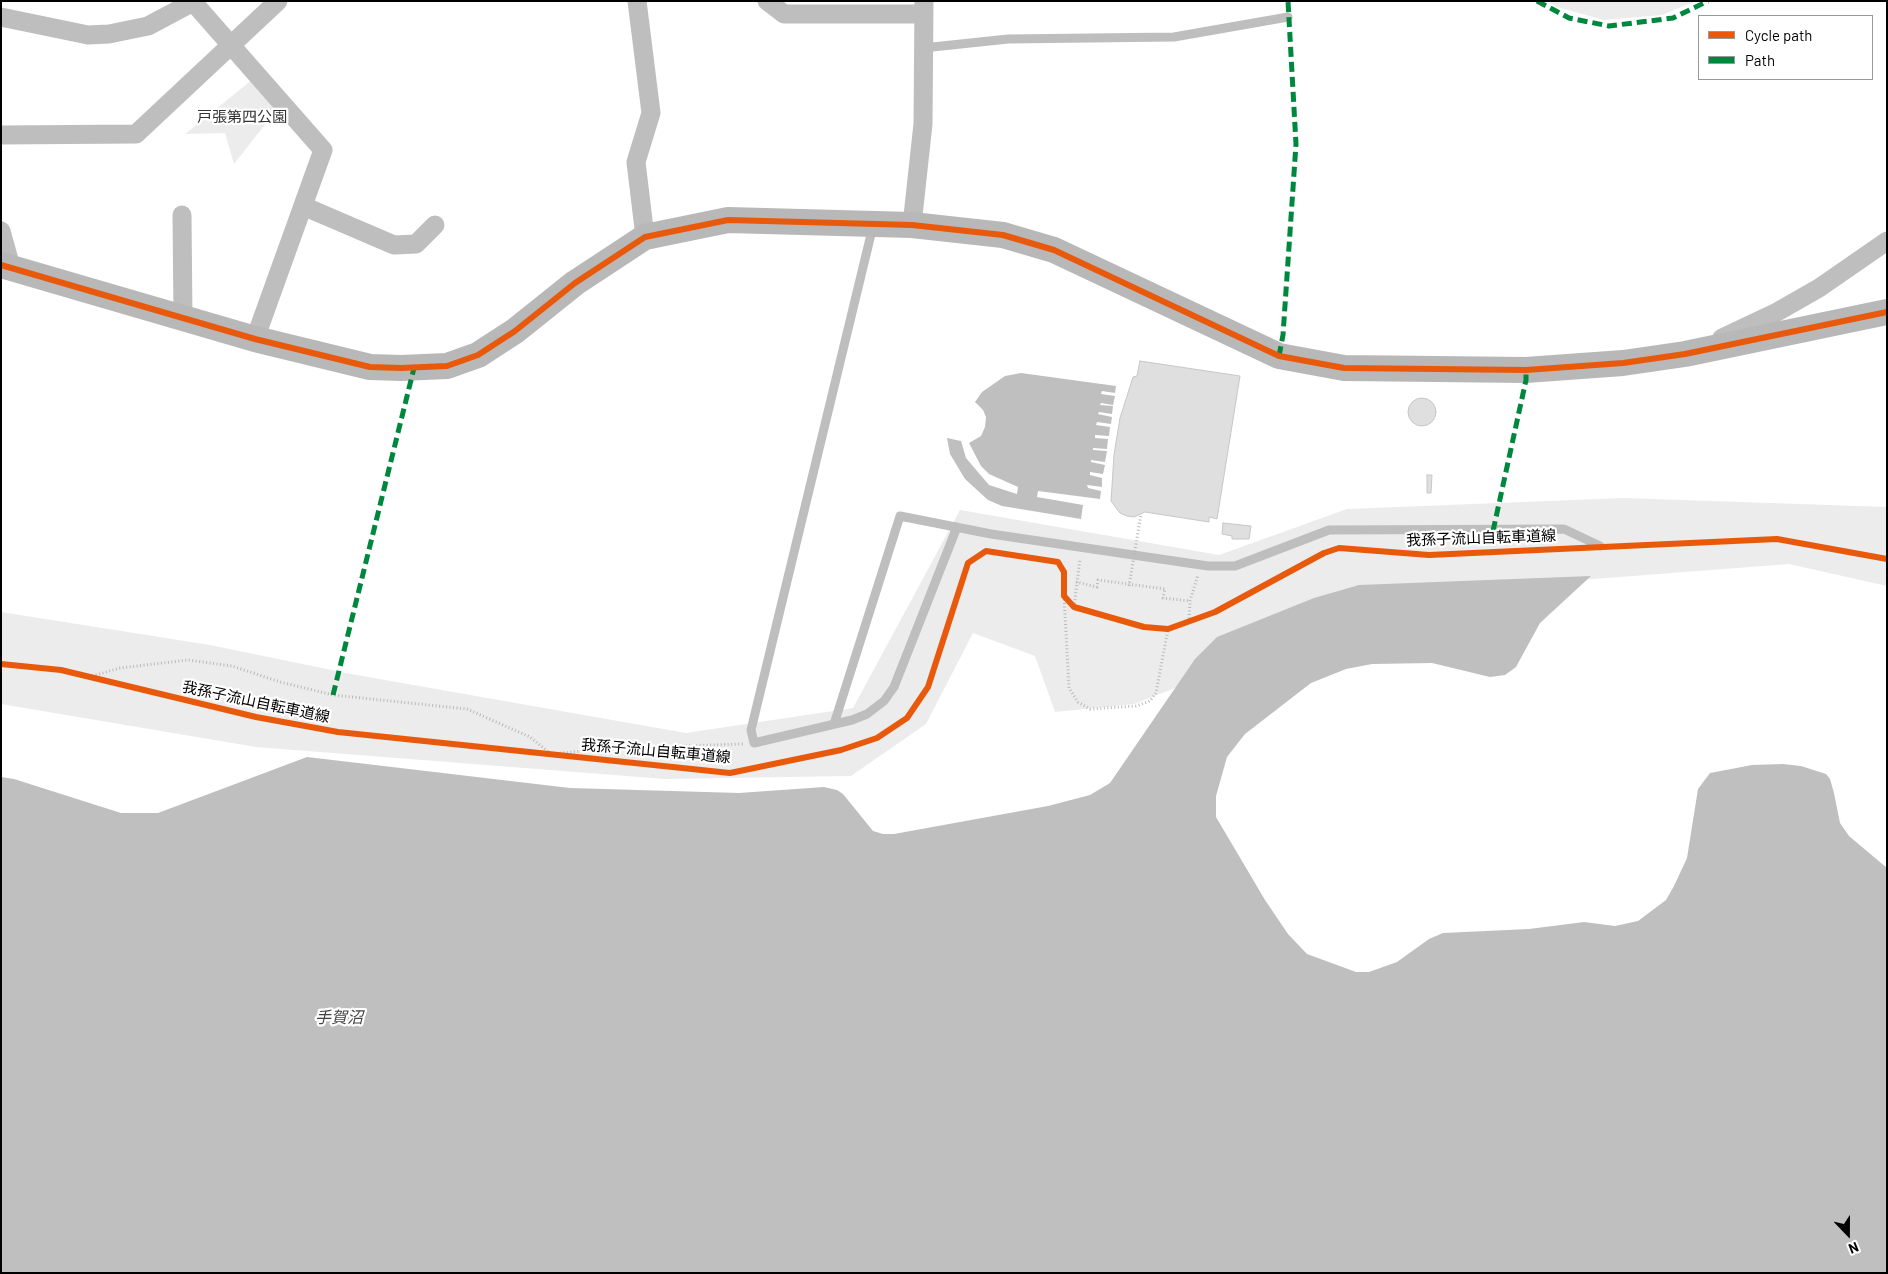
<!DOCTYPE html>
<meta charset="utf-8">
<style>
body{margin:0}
#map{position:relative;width:1888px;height:1274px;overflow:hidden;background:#fff;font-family:Barlow,sans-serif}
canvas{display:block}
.frame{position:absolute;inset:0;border:2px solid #000;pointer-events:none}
.legend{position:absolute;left:1698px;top:15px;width:175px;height:65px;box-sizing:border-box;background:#fff;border:1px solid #999;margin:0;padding:6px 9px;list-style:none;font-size:15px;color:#000}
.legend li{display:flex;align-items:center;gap:10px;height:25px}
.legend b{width:25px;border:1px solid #999}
.north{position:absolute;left:1823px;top:1209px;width:50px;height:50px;-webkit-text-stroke:4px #fff;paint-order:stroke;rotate:158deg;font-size:14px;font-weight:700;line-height:20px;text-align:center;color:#000}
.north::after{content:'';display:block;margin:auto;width:18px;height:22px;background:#000;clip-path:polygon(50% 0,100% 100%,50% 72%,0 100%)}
</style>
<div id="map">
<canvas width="1888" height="1274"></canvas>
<div class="frame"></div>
<ul class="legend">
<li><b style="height:6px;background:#e8590c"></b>Cycle path</li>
<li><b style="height:6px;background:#00873e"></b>Path</li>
</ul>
<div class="north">N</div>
</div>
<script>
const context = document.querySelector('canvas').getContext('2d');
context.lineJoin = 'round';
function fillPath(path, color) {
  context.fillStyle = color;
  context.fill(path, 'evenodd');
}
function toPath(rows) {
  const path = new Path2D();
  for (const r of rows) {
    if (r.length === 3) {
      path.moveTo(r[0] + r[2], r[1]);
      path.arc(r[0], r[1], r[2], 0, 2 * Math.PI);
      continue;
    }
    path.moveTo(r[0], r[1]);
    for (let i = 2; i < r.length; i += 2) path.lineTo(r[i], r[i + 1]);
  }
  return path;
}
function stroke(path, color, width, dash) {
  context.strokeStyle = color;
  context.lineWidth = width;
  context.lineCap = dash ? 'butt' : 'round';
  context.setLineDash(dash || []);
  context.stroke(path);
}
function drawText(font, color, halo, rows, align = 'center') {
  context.font = font + ' Barlow,"Noto Sans JP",sans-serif';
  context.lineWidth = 4.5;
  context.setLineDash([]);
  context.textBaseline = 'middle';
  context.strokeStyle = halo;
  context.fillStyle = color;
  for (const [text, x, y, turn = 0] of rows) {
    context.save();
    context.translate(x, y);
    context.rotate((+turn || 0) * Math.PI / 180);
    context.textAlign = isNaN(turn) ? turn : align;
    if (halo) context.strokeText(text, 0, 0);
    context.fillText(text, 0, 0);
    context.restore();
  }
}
fillPath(toPath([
 [1547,1,1696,1,1662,15,1604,20,1557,7],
 [258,75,282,103,234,164,225,133,185,134],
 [1624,498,1887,507,1887,586,1789,564,1424,592,1134,704,1055,712,1035,656,973,633,926,724,851,776,665,779,256,747,1,704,1,612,210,645,351,674,686,733,853,708,960,510,1219,555,1347,509]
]), '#ececec');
fillPath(toPath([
 [1021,373,1116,386,1115,393,1102,391,1101,394,1115,396,1113,405,1101,403,1100,405,1113,406,1112,414,1099,412,1098,414,1112,417,1111,424,1097,422,1096,425,1110,427,1109,436,1095,435,1095,438,1108,439,1107,449,1093,448,1093,450,1107,451,1105,462,1091,460,1091,462,1105,465,1103,474,1090,472,1090,475,1102,478,1102,487,1087,485,1088,488,1101,491,1100,499,1038,491,1037,497,1083,505,1081,519,1002,506,988,500,965,479,950,454,947,438,961,441,966,458,989,485,1017,494,1018,487,989,474,981,466,969,443,981,436,985,427,986,417,983,410,975,402,982,392,1005,376],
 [1591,576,1540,623,1516,667,1505,675,1490,677,1432,663,1372,664,1346,669,1311,683,1245,734,1227,757,1216,796,1216,817,1265,900,1288,934,1307,954,1356,972,1369,972,1397,962,1429,939,1443,933,1529,929,1584,922,1615,926,1638,921,1666,900,1674,886,1687,858,1698,789,1710,773,1752,765,1783,764,1801,766,1826,774,1830,779,1834,793,1840,823,1849,836,1887,868,1887,1273,1,1273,1,777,14,779,121,813,158,813,307,757,570,788,739,793,824,787,837,790,843,794,873,831,883,834,894,834,1048,806,1090,795,1110,783,1195,659,1217,637,1314,598,1359,585]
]), '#bfbfbf');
const building = toPath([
 [1140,361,1240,376,1217,519,1209,517,1209,522,1145,512,1134,517,1127,516,1120,513,1111,501,1114,455,1120,418,1133,377,1137,376,1140,361],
 [1422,412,14],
 [1427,475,1432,475,1431,493,1427,493,1427,475],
 [1223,523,1251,526,1249,539,1232,539,1232,536,1222,534,1223,523]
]);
fillPath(building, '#dfdfdf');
stroke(building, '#c7c7c7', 1);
stroke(toPath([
 [1076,582,1097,587,1098,580,1165,589,1163,598,1190,601],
 [1064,596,1069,688,1078,702,1090,709,1136,706,1150,701,1156,693,1168,629],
 [1074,607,1080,559],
 [1189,622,1190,601,1198,575],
 [89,677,120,668,188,660,232,666,280,682,333,695,467,709,530,737,551,754,615,748,743,744]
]), '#b9b9b9', 3, [1, 2.5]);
stroke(toPath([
 [923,48,1008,39,1174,37,1288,17],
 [873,226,751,730,754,743,852,720,867,714,884,701,894,687,957,527],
 [834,724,900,516,991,534,1208,566,1235,566,1329,530,1564,529,1600,546]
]), '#bebebe', 9);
stroke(toPath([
 [637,1,651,113,636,162,645,237],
 [767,1,784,14,924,14],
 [1,17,88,35,109,34,148,26,193,2,323,150,255,339],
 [1,135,136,134,278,1],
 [303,206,394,245,416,244,435,225],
 [182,215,183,318],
 [912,225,923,124,924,1],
 [1,231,11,267],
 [1722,338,1777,312,1819,288,1887,241]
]), '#bebebe', 19);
stroke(toPath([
 [1,265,255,339,370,367,401,368,447,366,478,355,515,331,575,283,645,237,728,220,912,225,1003,235,1054,250,1279,356,1344,368,1526,370,1623,363,1685,354,1887,312]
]), '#b8b8b8', 26);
stroke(toPath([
 [1129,586,1141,514]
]), '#b9b9b9', 3, [1, 2.5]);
stroke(toPath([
 [1537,1,1569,18,1609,26,1673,18,1708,1],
 [1279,356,1283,335,1296,144,1288,1],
 [1493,531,1526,380,1526,370],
 [333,695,414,368]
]), '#00873e', 5, [10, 5]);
stroke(toPath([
 [1,265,255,339,370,367,401,368,447,366,478,355,515,331,575,283,645,237,728,220,912,225,1003,235,1054,250,1279,356,1344,368,1526,370,1623,363,1685,354,1887,312],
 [1,664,61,670,256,717,338,732,730,773,841,750,877,738,907,718,928,687,968,563,986,551,1058,562,1064,572,1064,596,1074,607,1144,627,1168,629,1215,612,1324,553,1339,548,1429,555,1777,539,1887,559]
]), '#e8590c', 6);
drawText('15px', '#333', '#fff', [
 ["戸張第四公園",242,117]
]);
drawText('15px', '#000', '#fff', [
 ["我孫子流山自転車道線",1481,538,-2],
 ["我孫子流山自転車道線",256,702,12],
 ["我孫子流山自転車道線",656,751,5]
]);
drawText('italic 16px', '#444', '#fff', [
 ["手賀沼",339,1018]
]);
</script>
